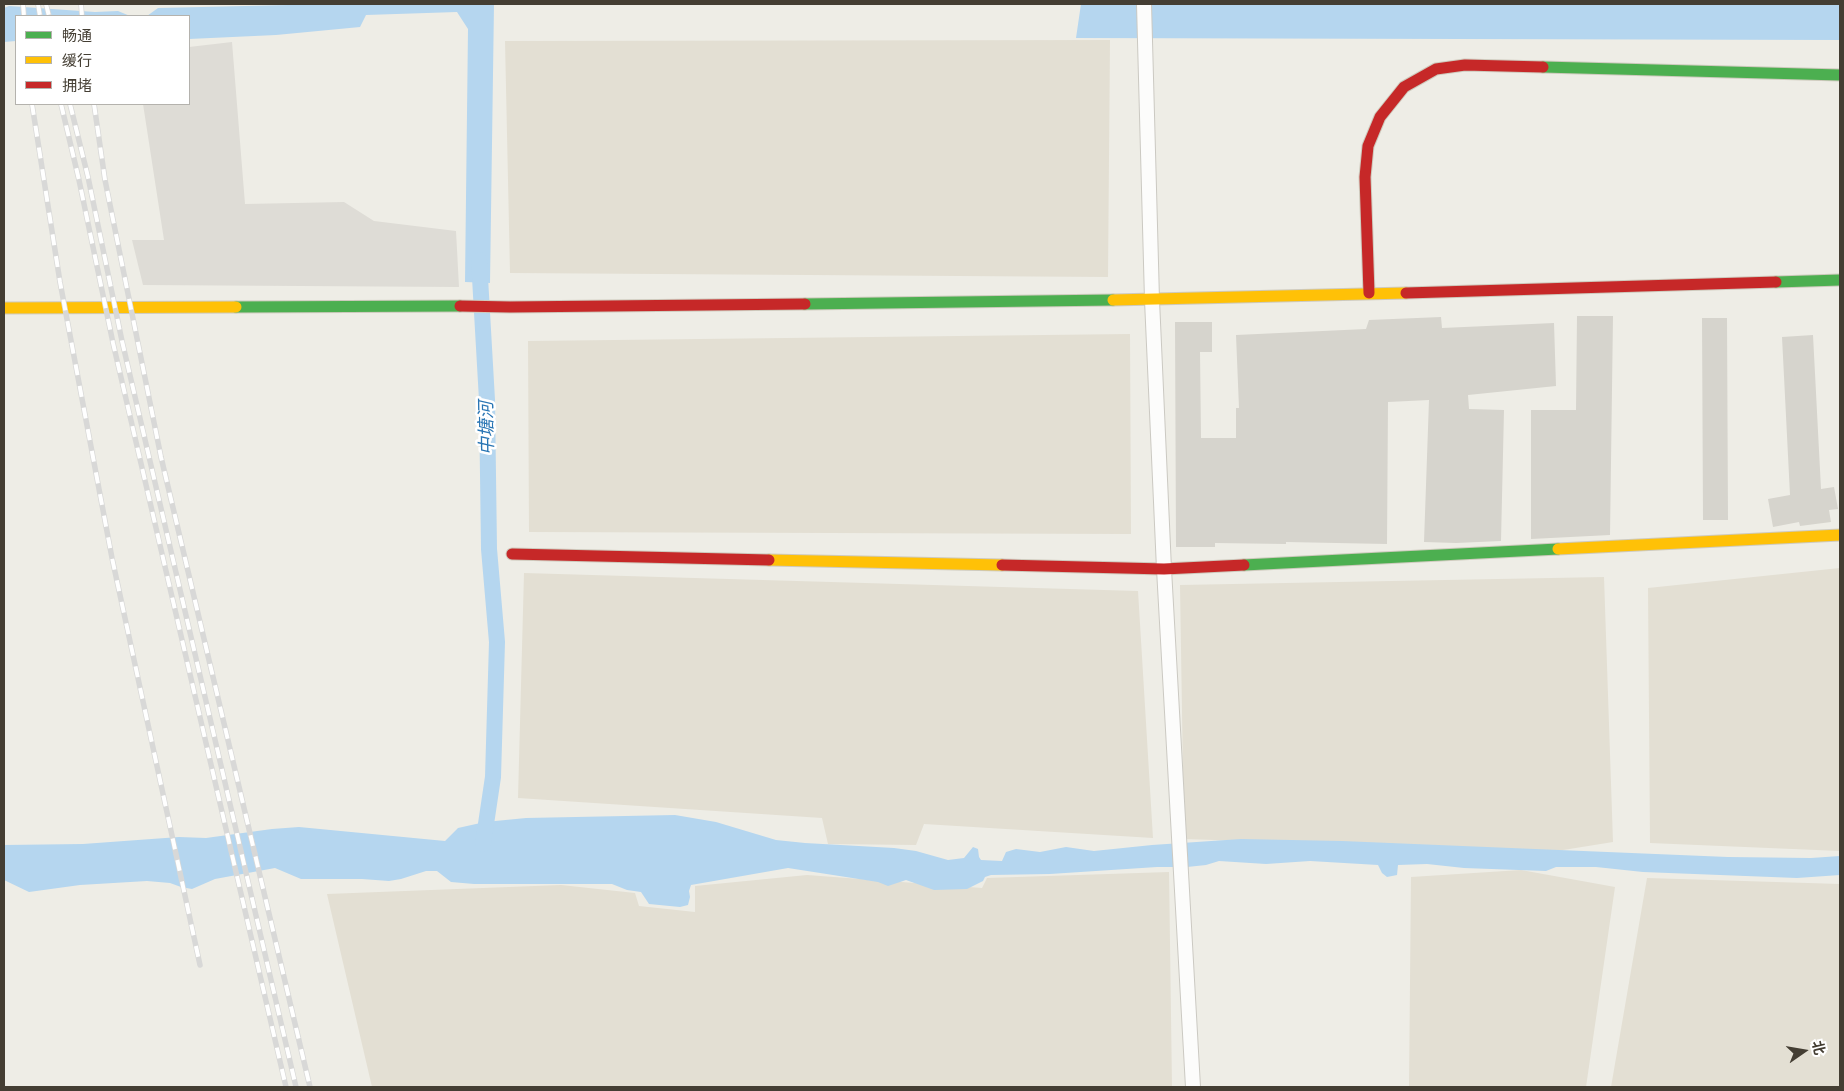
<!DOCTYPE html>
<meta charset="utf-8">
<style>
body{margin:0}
#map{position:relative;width:1844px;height:1091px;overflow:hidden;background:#eeede6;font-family:Quicksand,"Noto Sans SC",sans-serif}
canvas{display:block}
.frame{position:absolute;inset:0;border:5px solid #443e33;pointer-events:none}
.legend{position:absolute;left:15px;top:15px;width:175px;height:90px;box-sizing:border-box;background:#fff;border:1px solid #b4b2ad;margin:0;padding:6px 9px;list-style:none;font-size:15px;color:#443e33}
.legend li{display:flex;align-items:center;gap:10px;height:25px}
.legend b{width:25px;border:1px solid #b4b2ad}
.north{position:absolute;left:1779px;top:1026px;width:50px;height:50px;-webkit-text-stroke:4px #fff;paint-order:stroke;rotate:77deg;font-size:14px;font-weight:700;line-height:20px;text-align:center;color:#443e33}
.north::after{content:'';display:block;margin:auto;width:18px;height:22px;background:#443e33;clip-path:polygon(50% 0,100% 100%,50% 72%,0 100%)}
</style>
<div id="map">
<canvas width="1844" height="1091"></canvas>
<div class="frame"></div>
<ul class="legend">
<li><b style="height:6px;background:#4caf50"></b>畅通</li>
<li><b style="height:6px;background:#ffc107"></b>缓行</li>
<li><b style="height:6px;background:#c62828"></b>拥堵</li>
</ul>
<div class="north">北</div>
</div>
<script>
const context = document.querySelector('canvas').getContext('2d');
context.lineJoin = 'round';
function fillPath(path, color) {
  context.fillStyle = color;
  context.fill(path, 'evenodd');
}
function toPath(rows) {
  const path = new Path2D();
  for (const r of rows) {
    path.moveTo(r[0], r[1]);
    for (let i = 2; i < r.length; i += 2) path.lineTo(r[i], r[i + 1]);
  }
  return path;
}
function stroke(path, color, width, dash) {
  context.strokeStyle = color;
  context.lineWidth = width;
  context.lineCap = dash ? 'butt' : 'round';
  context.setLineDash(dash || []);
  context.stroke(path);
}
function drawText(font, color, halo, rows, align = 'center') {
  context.font = font + ' Quicksand,"Noto Sans SC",sans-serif';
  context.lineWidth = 5;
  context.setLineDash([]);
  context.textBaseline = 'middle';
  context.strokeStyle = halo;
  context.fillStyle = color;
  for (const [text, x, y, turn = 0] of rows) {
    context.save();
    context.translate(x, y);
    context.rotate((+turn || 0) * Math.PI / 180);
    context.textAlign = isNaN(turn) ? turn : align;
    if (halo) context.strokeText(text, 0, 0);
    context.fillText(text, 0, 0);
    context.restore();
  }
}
fillPath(toPath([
 [1110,40,1108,277,510,273,505,41],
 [1130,334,1131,534,529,532,528,341],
 [1840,568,1840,851,1650,843,1648,588],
 [524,573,1138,591,1153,838,924,824,916,845,828,844,822,818,518,798],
 [1604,577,1613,842,1557,851,1184,839,1180,585],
 [1521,870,1615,887,1586,1087,1409,1087,1411,877],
 [1169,872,1172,1087,372,1087,327,894,561,885,635,893,639,906,695,912,695,886,807,875,982,888,987,878],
 [1647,878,1840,884,1840,1087,1611,1087]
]), '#e3dfd3');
fillPath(toPath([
 [232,42,245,204,344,202,374,221,456,231,459,287,143,285,132,240,164,240,143,104,189,104,189,47]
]), '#dedcd6');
fillPath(toPath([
 [331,4,494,4,490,283,465,282,468,29,457,12,366,15,360,27,276,35,189,39,189,16,147,16,158,8],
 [1081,4,1840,4,1840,40,1076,38],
 [9,6,95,12,118,11,130,16,16,16,16,41,4,42,4,8],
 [675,815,716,822,776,840,805,843,894,848,916,851,948,860,964,858,973,847,978,849,979,857,981,860,1002,861,1006,852,1016,849,1040,852,1066,847,1094,851,1152,845,1241,839,1342,841,1728,857,1811,858,1840,856,1840,875,1797,878,1643,872,1596,867,1556,867,1546,871,1464,868,1427,864,1398,865,1397,875,1387,877,1382,873,1378,865,1310,861,1266,864,1219,861,1206,865,1187,867,1157,867,1050,874,991,875,985,877,983,881,967,889,934,890,906,880,888,886,878,882,788,868,691,885,689,891,690,897,688,905,680,907,649,904,641,892,627,890,612,884,474,884,451,882,437,871,426,871,401,879,389,881,362,879,301,879,275,868,215,879,192,889,181,887,170,883,147,881,80,885,29,892,4,880,4,845,83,844,179,837,206,838,272,829,299,827,445,841,458,828,485,822,526,818]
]), '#b5d6ef');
stroke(toPath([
 [479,260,487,400,489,549,497,642,493,777,483,844]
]), '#b5d6ef', 16);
fillPath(toPath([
 [1577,316,1613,316,1610,535,1531,539,1531,410,1576,410],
 [1441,317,1442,328,1554,323,1556,386,1468,395,1469,409,1504,410,1501,541,1456,543,1424,542,1429,400,1388,402,1387,544,1286,542,1286,544,1215,543,1215,547,1176,547,1175,322,1212,322,1212,352,1200,352,1201,438,1236,438,1236,408,1239,408,1236,335,1366,329,1369,320],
 [1702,318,1727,318,1728,520,1703,520],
 [1813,335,1821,489,1834,487,1838,509,1829,510,1831,522,1800,526,1799,522,1773,527,1768,499,1790,495,1782,337]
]), '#d6d4cd');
const street = toPath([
 [1144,4,1152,300,1164,569,1193,1087]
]);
const fast = toPath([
 [1543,67,1840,75],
 [1776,282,1840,280],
 [805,304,1113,300],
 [236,307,460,306],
 [1244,565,1558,549]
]);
const slow = toPath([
 [1113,300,1406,293],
 [4,308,236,307],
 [1558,549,1840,535],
 [769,560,1002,565]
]);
const jam = toPath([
 [1369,293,1365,177,1368,146,1380,117,1404,87,1436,69,1465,65,1543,67],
 [1406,293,1776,282],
 [460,306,510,307,805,304],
 [512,554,769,560],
 [1002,565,1164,569,1244,565]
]);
stroke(street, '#cbc9c2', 16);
stroke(fast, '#cecabd', 13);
stroke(slow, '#cecabd', 13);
stroke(jam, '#cecabd', 13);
stroke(street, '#fcfcfb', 14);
stroke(fast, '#4caf50', 11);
stroke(slow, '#ffc107', 11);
stroke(jam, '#c62828', 11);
const rail = toPath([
 [23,4,24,16],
 [38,4,40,16],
 [46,4,49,16],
 [81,4,82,16],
 [32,104,60,282,112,558,200,965],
 [61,104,79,180,113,343,286,1087],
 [70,104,88,177,122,341,296,1087],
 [94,104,105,180,161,457,310,1087]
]);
stroke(rail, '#d8d8d7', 5.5);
stroke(rail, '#fff', 4, [11]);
drawText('italic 18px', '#2875b4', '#fff', [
 ["中塘河",487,428,-91]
]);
</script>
